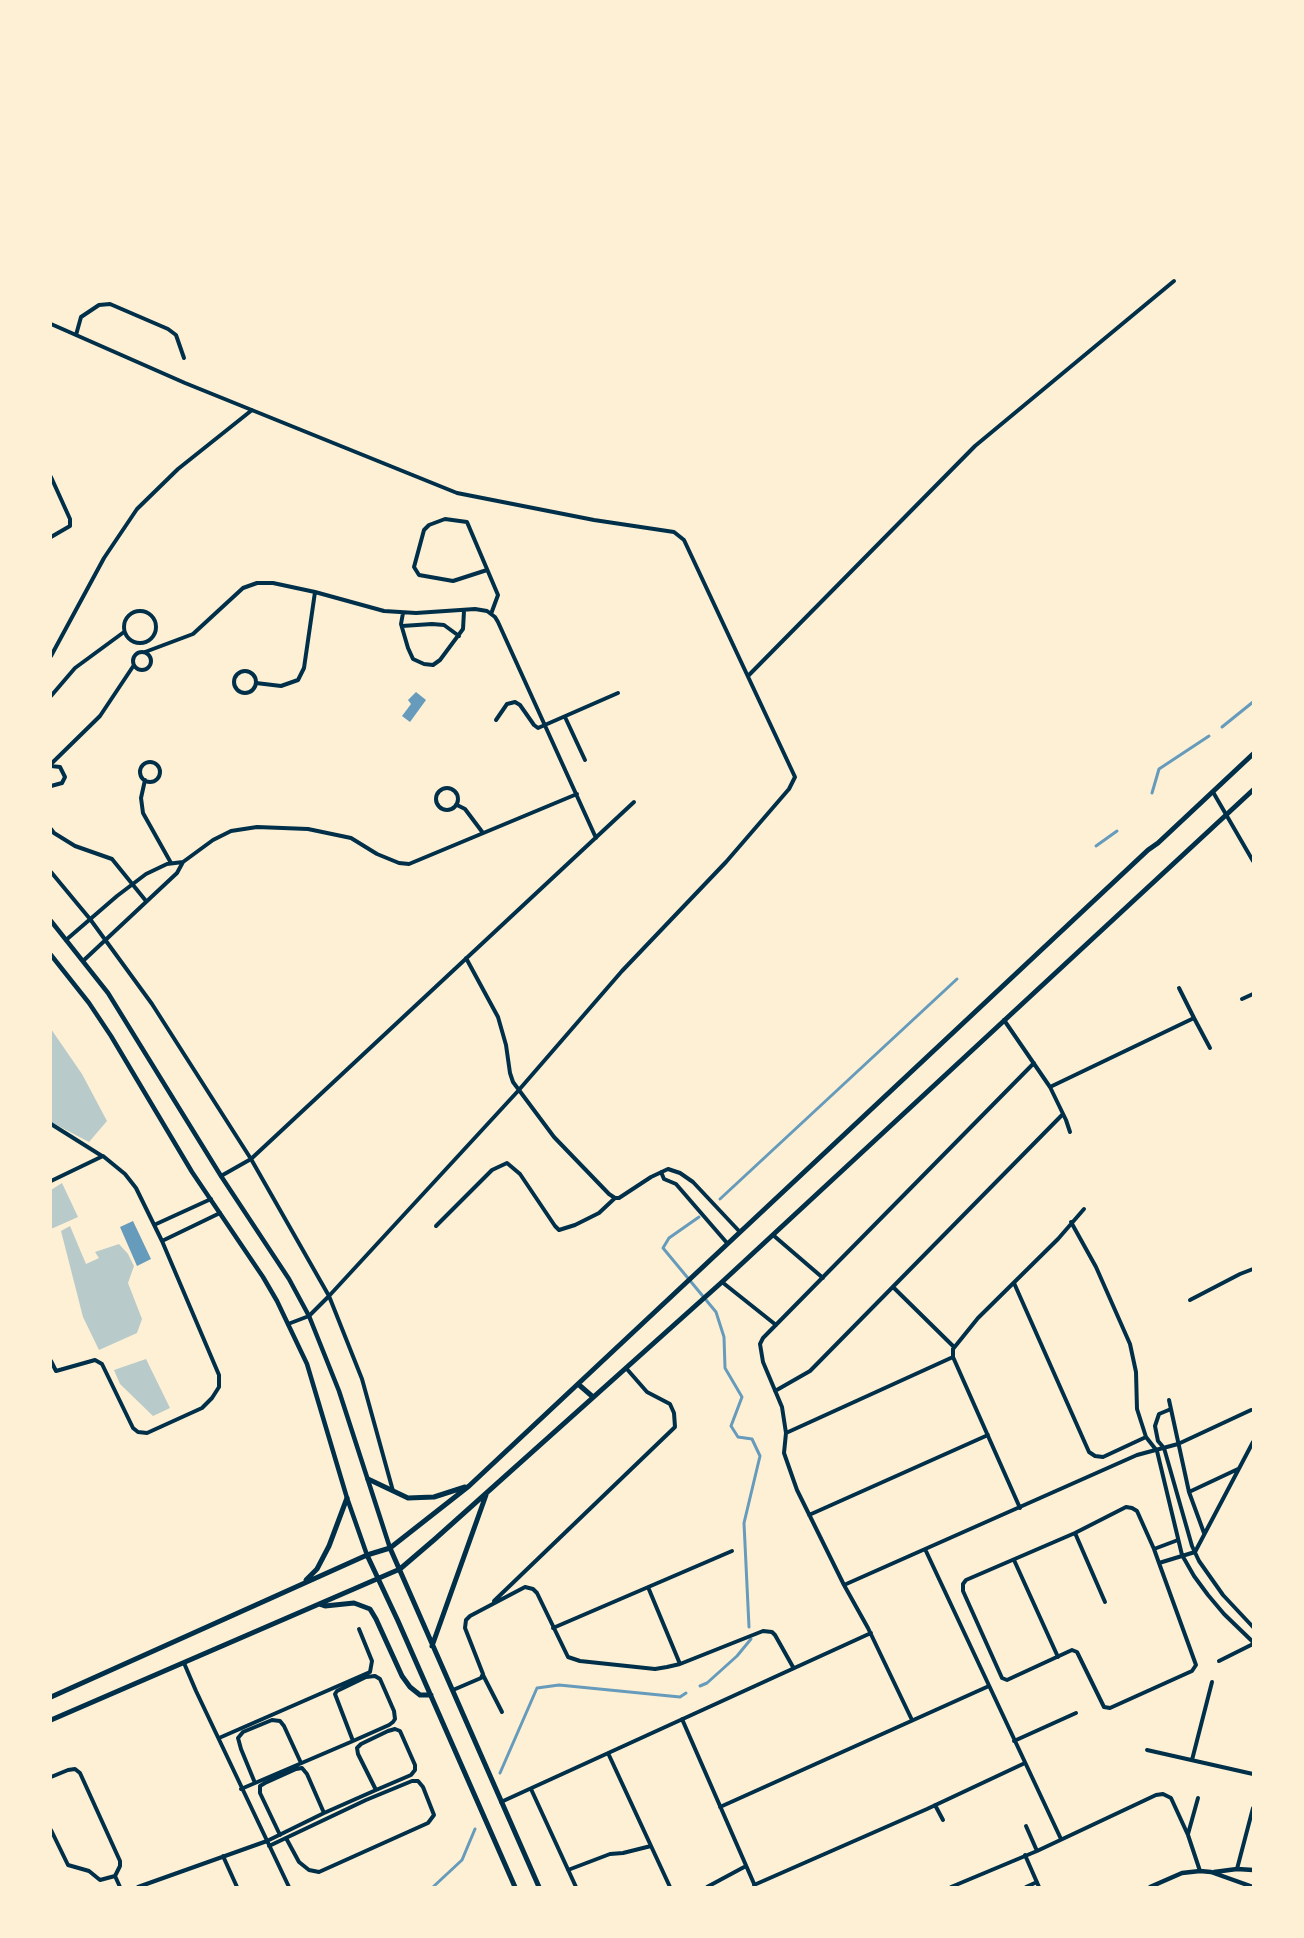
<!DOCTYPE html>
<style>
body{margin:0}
#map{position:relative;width:1304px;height:1938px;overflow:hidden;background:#fdf0d5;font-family:Mulish,sans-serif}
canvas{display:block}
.frame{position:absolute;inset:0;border:52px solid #fdf0d5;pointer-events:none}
</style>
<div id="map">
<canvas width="1304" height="1938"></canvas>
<div class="frame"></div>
</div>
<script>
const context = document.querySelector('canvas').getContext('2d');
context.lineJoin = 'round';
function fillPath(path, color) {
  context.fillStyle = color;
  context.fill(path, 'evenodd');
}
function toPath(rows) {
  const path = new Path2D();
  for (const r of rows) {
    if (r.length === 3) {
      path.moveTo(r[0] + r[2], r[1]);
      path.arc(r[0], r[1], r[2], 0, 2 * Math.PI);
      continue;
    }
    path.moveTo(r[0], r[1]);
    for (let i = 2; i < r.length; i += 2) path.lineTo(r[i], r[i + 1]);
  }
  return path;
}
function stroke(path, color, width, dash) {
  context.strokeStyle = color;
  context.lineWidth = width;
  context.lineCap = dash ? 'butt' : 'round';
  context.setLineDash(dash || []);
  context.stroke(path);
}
fillPath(toPath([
 [51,1029,82,1074,107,1121,89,1142,51,1122],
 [62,1183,78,1217,51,1229,51,1190],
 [70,1226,86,1264,99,1258,95,1252,119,1244,128,1254,134,1266,128,1283,142,1319,137,1333,99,1350,83,1317,61,1231],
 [146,1359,170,1408,153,1416,120,1384,114,1370]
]), '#b9caca');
fillPath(toPath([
 [416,692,426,700,410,722,402,716,411,704,408,700],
 [133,1221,151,1259,137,1266,120,1227]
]), '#669bbc');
stroke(toPath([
 [1222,727,1253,702],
 [1152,793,1159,769,1209,736],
 [1096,846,1117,831],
 [720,1199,957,979],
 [699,1217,669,1238,663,1248,716,1312,724,1337,725,1368,742,1397,731,1426,738,1437,752,1439,760,1456,744,1523,749,1627],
 [700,1686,707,1683,737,1656,751,1639],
 [500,1773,537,1688,559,1685,680,1697,686,1693],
 [433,1887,462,1860,475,1829]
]), '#669bbc', 3);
stroke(toPath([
 [51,324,185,383,457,493,594,520,674,532,684,540,795,777,789,789,726,862,622,971,518,1091,329,1296,309,1316,288,1324],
 [76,335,81,317,99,305,110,304,168,329,176,335,184,358],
 [51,477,70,519,70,526,51,537],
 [487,570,453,581,419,575,414,567,424,530,429,525,445,519,467,522,498,595,491,614],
 [140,627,16],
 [403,613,401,624,408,648,413,659,424,664,433,665,440,660,463,629,464,611],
 [402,626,432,624,444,625,459,636],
 [145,652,193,634,243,588,257,583,273,583,315,592,384,611,416,613,475,609,487,611,495,617,498,622,596,838],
 [142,661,9],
 [51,656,104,558,137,509,178,469,252,410],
 [245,682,11],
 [748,676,975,446,1174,281],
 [256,683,281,686,298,680,304,668,315,592],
 [51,696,75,668,124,632],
 [565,717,585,760],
 [496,720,507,704,515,702,520,705,534,725,538,728,618,693],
 [150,772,10],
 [51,764,100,716,134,665],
 [51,766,60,767,65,777,62,783,51,786],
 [145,780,141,798,143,813,171,863],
 [447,799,11],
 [1213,792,1253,861],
 [457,805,465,809,483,833],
 [51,829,54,833,75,846,112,859,146,901],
 [51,872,90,919,152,1004,251,1159,329,1296,362,1379,393,1491],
 [66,940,117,896,146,874,167,864,183,862],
 [466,958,498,1017,506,1045,510,1073,513,1082,554,1137,609,1194,615,1198,619,1198,651,1177,668,1169,680,1173,693,1182,739,1231],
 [83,961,177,873,183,862,213,840,231,831,257,827,308,829,351,838,377,854,399,863,409,864,577,794],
 [1179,988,1194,1018],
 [1242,999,1253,994],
 [1004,1020,1050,1087,1066,1120,1070,1132],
 [1050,1087,1194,1018,1210,1048],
 [51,1124,102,1156],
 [661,1172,664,1179,676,1184,727,1243],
 [221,1176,251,1159,634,802],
 [51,1181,103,1156,125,1174,136,1188,162,1241],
 [1071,1222,1096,1267,1130,1344,1136,1372,1137,1409,1146,1437,1157,1451,1182,1555,1194,1576,1208,1595,1224,1614,1253,1642],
 [154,1225,211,1199],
 [436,1226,492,1170,507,1163,520,1174,555,1226,559,1230,575,1225,599,1213,615,1198],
 [773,1235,823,1278],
 [722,1282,776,1325],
 [1014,1283,1089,1452,1095,1456,1103,1457,1146,1437],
 [893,1287,954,1347],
 [1190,1300,1240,1274,1253,1269],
 [51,1361,56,1371,95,1360,102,1364,133,1428,138,1432,147,1433,202,1408,212,1398,219,1387,219,1375,162,1241,220,1213],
 [775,1391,810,1371,1063,1114],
 [1169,1400,1189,1492,1204,1533],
 [1171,1409,1159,1414,1155,1426,1158,1441,1164,1448,1192,1546,1199,1561,1223,1595,1253,1627],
 [786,1433,953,1357],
 [1189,1492,1238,1469],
 [1020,1508,953,1357,953,1349,978,1318,1058,1239,1084,1209],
 [809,1515,988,1435],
 [1075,1533,1105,1602],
 [1178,1540,1154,1549,1137,1511,1132,1508,1126,1507,1075,1533,966,1580,963,1584,963,1591,1002,1678,1007,1680,1072,1650,1077,1652,1104,1707,1110,1708,1192,1671,1196,1665,1159,1563,1195,1552,1253,1442],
 [925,1549,1061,1839],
 [1154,1549,1159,1563],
 [1014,1560,1058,1657],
 [844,1585,1137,1455,1178,1444,1251,1410],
 [648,1587,680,1664],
 [494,1601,675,1427,674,1413,670,1404,647,1392,626,1368],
 [553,1628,732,1551],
 [1219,1661,1253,1644],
 [184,1663,196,1691,289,1887],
 [483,1675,502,1712],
 [453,1690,481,1678,483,1674,465,1628,466,1620,470,1616,525,1587,533,1589,537,1593,568,1657,580,1661,655,1669,667,1667,680,1664,763,1631,772,1632,775,1635,793,1667],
 [682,1719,755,1886],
 [912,1720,868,1628,844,1585,797,1490,784,1453,786,1433,782,1407,763,1362,760,1344,763,1338,1034,1063],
 [219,1738,370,1672,372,1661,359,1629],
 [1014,1741,1076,1713],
 [1147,1750,1253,1774],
 [608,1753,670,1887],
 [1192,1760,1212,1682],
 [51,1777,68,1770,75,1769,80,1773,120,1861,120,1866,115,1876,100,1880,89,1871,68,1865,51,1830],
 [255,1783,241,1749,238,1738,243,1732,272,1720,280,1721,284,1726,301,1763],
 [241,1789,353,1741,389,1725,393,1722,395,1719,394,1711,380,1679,375,1676,366,1677,337,1691,335,1694,353,1741],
 [531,1789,576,1887],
 [501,1802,871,1633],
 [935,1805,943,1820],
 [720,1807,989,1686],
 [1026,1826,1037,1851],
 [1188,1834,1198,1798],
 [280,1835,260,1793,260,1786,265,1783,296,1769,302,1768,307,1774,324,1813],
 [269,1846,366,1800,412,1781,418,1781,423,1787,434,1815,428,1823,319,1872,309,1870,299,1862,286,1838],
 [1025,1855,1039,1887],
 [223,1856,237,1887],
 [1237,1869,1253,1808],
 [568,1870,610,1854,623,1853,651,1846],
 [115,1876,120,1887],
 [754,1885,927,1809,1025,1763],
 [138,1887,267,1841,324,1813,376,1790,411,1775,415,1770,415,1765,400,1731,395,1729,388,1731,361,1744,357,1748,358,1754,376,1790],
 [707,1887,746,1866],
 [951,1887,1037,1851,1156,1795,1163,1794,1171,1798,1188,1835,1200,1871],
 [1026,1887,1037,1882]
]), '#003049', 4);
stroke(toPath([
 [51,921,108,993,221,1176,289,1279,309,1316,339,1391,390,1548],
 [51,955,89,1003,111,1036,192,1172,263,1277,277,1301,307,1364,347,1498,367,1555],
 [1214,1872,1237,1869,1253,1870],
 [1150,1887,1182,1873,1200,1871,1211,1872,1253,1887]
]), '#003049', 4.5);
stroke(toPath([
 [578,1384,593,1397],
 [368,1479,408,1498,434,1497,465,1487],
 [390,1548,539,1887],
 [367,1555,398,1621,515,1887],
 [306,1580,317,1569,329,1546,347,1498],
 [319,1604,325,1606,354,1603,370,1609,376,1619,402,1676,410,1687,420,1695,431,1695],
 [432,1646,486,1495],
 [51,1697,367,1555,390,1548,469,1486,1148,850,1158,843,1253,754],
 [51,1720,400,1569,435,1539,722,1282,1253,790]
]), '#003049', 5);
</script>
